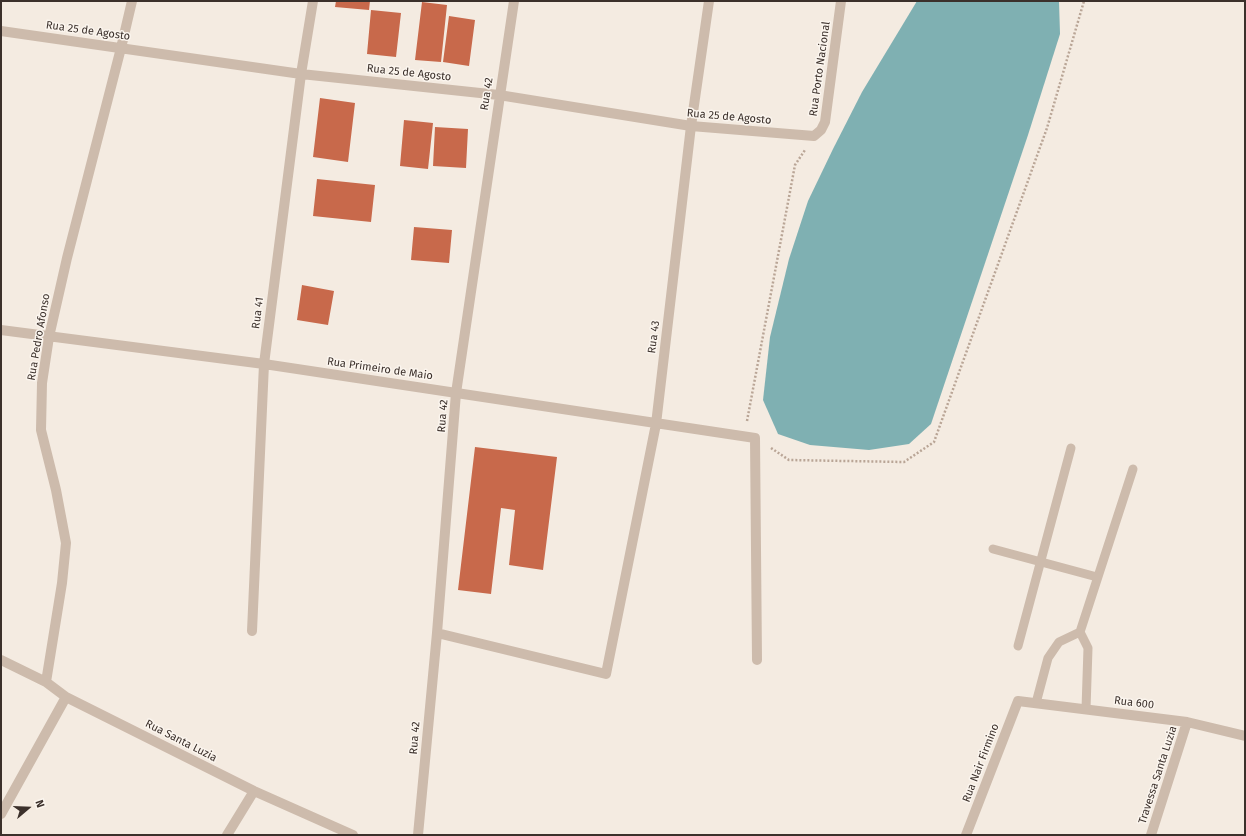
<!DOCTYPE html>
<style>
body{margin:0}
#map{position:relative;width:1246px;height:836px;overflow:hidden;background:#f4ebe1;font-family:"Fira Sans",sans-serif}
canvas{display:block}
.frame{position:absolute;inset:0;border:2px solid #3b302b;pointer-events:none}
.north{position:absolute;left:8px;top:788px;width:40px;height:40px;-webkit-text-stroke:3px #fbf5ee;paint-order:stroke;rotate:71deg;font-size:11px;font-weight:700;line-height:16px;text-align:center;color:#3b302b}
.north::after{content:'';display:block;margin:auto;width:14px;height:18px;background:#3b302b;clip-path:polygon(50% 0,100% 100%,50% 72%,0 100%)}
</style>
<div id="map">
<canvas width="1246" height="836"></canvas>
<div class="frame"></div>
<div class="north">N</div>
</div>
<script>
const context = document.querySelector('canvas').getContext('2d');
context.lineJoin = 'round';
function fillPath(path, color) {
  context.fillStyle = color;
  context.fill(path, 'evenodd');
}
function toPath(rows) {
  const path = new Path2D();
  for (const r of rows) {
    path.moveTo(r[0], r[1]);
    for (let i = 2; i < r.length; i += 2) path.lineTo(r[i], r[i + 1]);
  }
  return path;
}
function stroke(path, color, width, dash) {
  context.strokeStyle = color;
  context.lineWidth = width;
  context.lineCap = dash ? 'butt' : 'round';
  context.setLineDash(dash || []);
  context.stroke(path);
}
function drawText(font, color, halo, rows, align = 'center') {
  context.font = font + ' "Fira Sans",sans-serif';
  context.lineWidth = 3;
  context.setLineDash([]);
  context.textBaseline = 'middle';
  context.strokeStyle = halo;
  context.fillStyle = color;
  for (const [text, x, y, turn = 0] of rows) {
    context.save();
    context.translate(x, y);
    context.rotate((+turn || 0) * Math.PI / 180);
    context.textAlign = isNaN(turn) ? turn : align;
    if (halo) context.strokeText(text, 0, 0);
    context.fillText(text, 0, 0);
    context.restore();
  }
}
fillPath(toPath([
 [917,1,1059,1,1060,34,1028,135,931,424,909,444,869,450,810,445,778,434,763,400,770,337,789,259,808,201,833,149,862,92]
]), '#7fb0b2');
fillPath(toPath([
 [336,1,370,1,369,10,335,7],
 [422,2,447,5,441,62,415,60],
 [371,10,401,13,396,57,367,54],
 [449,16,475,20,469,66,443,62],
 [320,98,355,103,348,162,313,157],
 [404,120,433,123,428,169,400,166],
 [435,127,468,129,466,168,433,166],
 [317,179,375,185,371,222,313,216],
 [414,227,452,230,449,263,411,260],
 [302,285,334,291,328,325,297,320],
 [475,447,557,457,543,570,509,565,515,510,501,508,491,594,458,590]
]), '#c8694b');
stroke(toPath([
 [747,421,795,165,805,150],
 [771,448,789,460,904,462,934,442,1047,128,1084,1]
]), '#b9a596', 2.5, [2, 2]);
stroke(toPath([
 [993,549,1097,577],
 [1018,646,1071,448],
 [1036,703,1048,658,1059,642,1080,632],
 [1086,709,1088,648,1080,632,1133,469]
]), '#cdbbac', 9);
stroke(toPath([
 [1,31,301,74,499,95,691,126,814,136,821,130,825,122,841,1],
 [1,330,264,364,755,438,757,660],
 [252,631,264,364,301,74,313,1],
 [437,633,606,674,656,424,691,126,709,1],
 [1,660,46,682,66,697,254,791,353,835],
 [46,682,62,583,66,543,56,490,41,430,42,383,49,337,67,258,121,48,132,1],
 [1,814,66,697],
 [227,835,254,791],
 [418,835,437,633,456,393,514,1],
 [966,835,1018,701,1187,722,1245,736],
 [1151,835,1187,722]
]), '#cdbbac', 10);
drawText('11px', '#3b302b', '#fbf5ee', [
 ["Rua 25 de Agosto",88,31,8],
 ["Rua Porto Nacional",820,69,-82],
 ["Rua 25 de Agosto",409,73,6],
 ["Rua 42",487,94,-81],
 ["Rua 25 de Agosto",729,117,5],
 ["Rua 41",258,313,-83],
 ["Rua Pedro Afonso",39,337,-80],
 ["Rua 43",654,337,-83],
 ["Rua Primeiro de Maio",380,369,8],
 ["Rua 42",443,416,-85],
 ["Rua 600",1134,703,7],
 ["Rua 42",415,738,-85],
 ["Rua Santa Luzia",181,741,27],
 ["Rua Nair Firmino",981,763,-69],
 ["Travessa Santa Luzia",1158,775,-72]
]);
</script>
